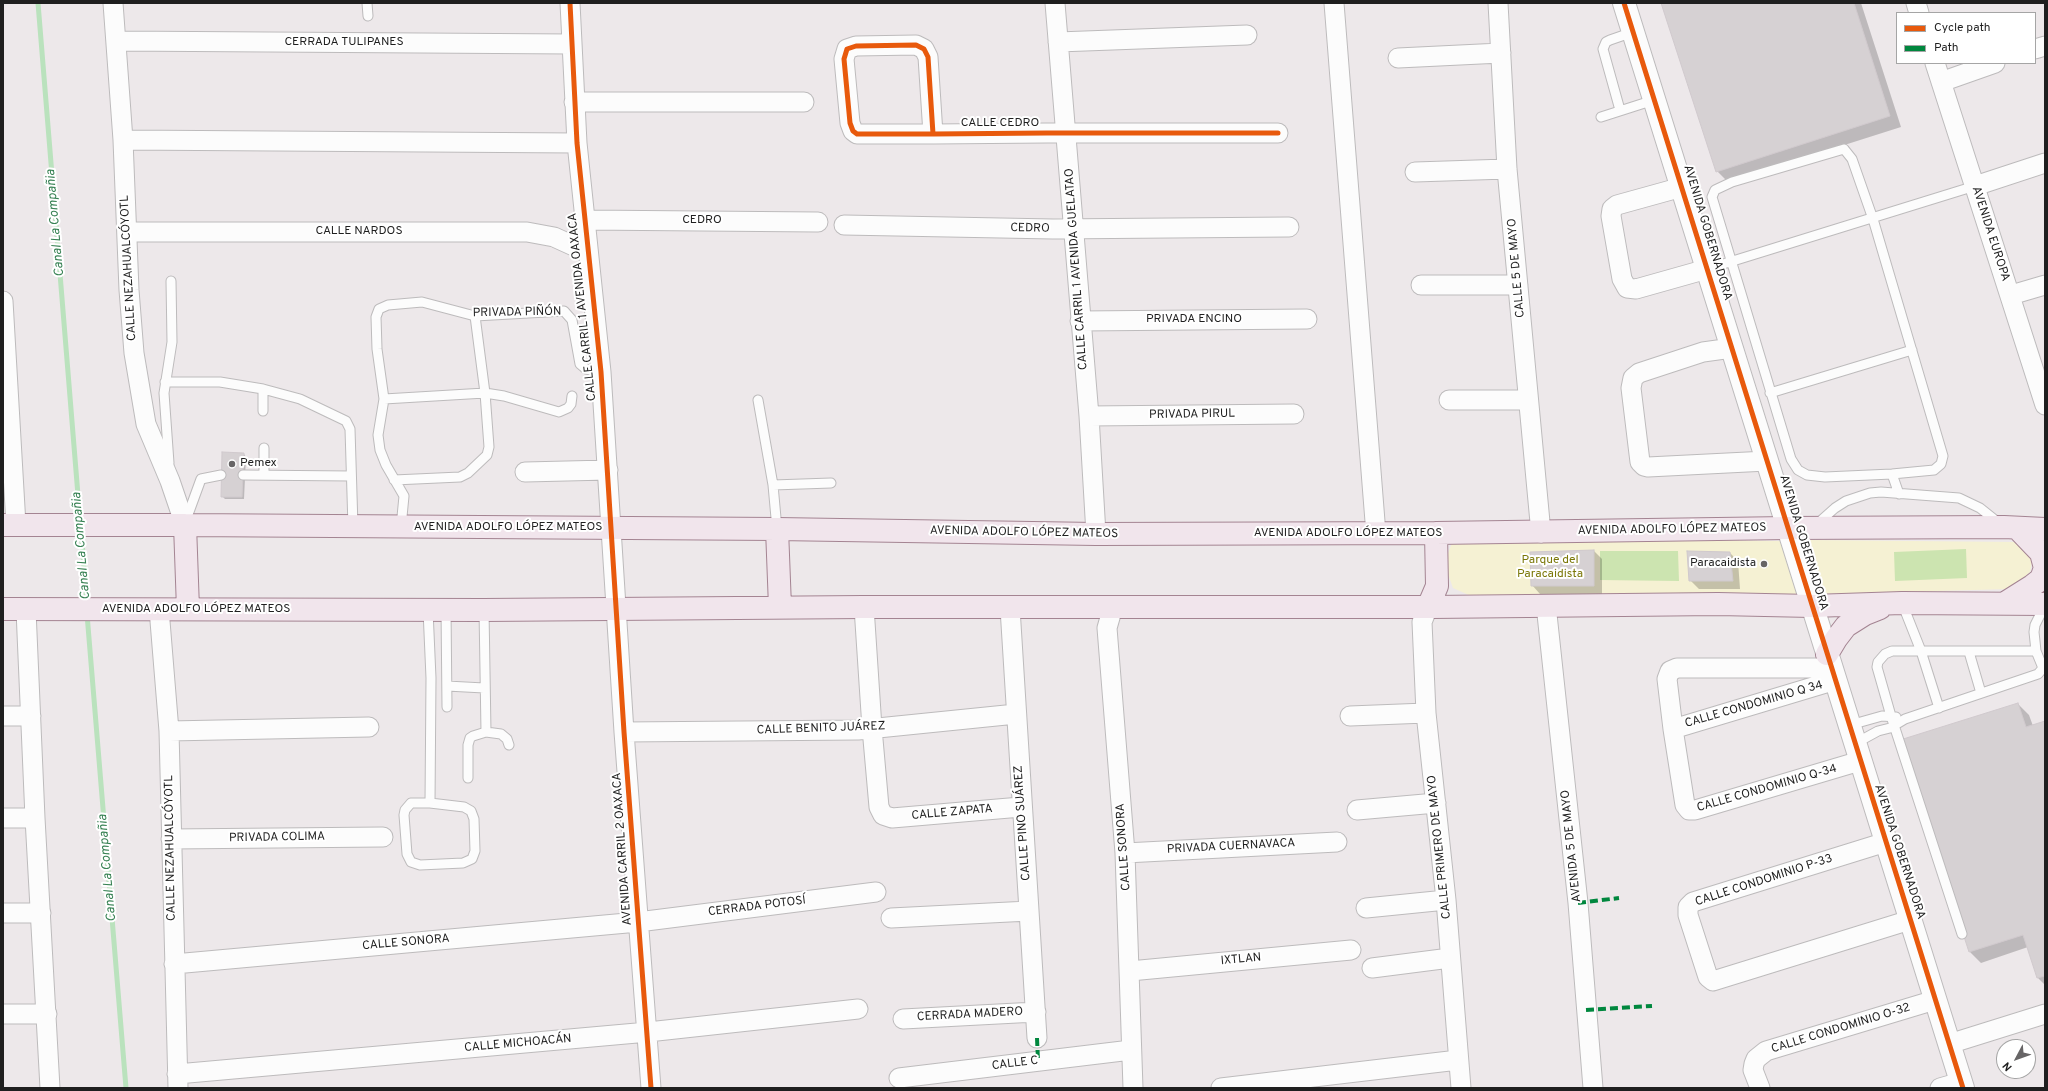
<!DOCTYPE html>
<meta charset="utf-8">
<style>
body{margin:0}
#map{position:relative;width:2048px;height:1091px;overflow:hidden;background:#ede8ea;font-family:Overpass,sans-serif}
canvas{display:block}
.frame{position:absolute;inset:0;border:4px solid #1f1f1f;pointer-events:none}
.legend{position:absolute;left:1896px;top:12px;width:140px;height:52px;box-sizing:border-box;background:#fff;border:1px solid #a5a5a5;margin:0;padding:5px 7px;list-style:none;font-size:12px;color:#1f1f1f}
.legend li{display:flex;align-items:center;gap:8px;height:20px}
.legend b{width:20px;border:1px solid #a5a5a5}
.north{position:absolute;left:1996px;top:1039px;width:40px;height:40px;box-sizing:border-box;background:#fff;border:1px solid #a5a5a5;border-radius:50%;rotate:229deg;font-size:11px;font-weight:700;line-height:16px;text-align:center;color:#1f1f1f}
.north::after{content:'';display:block;margin:auto;width:14px;height:18px;background:#676566;clip-path:polygon(50% 0,100% 100%,50% 72%,0 100%)}
</style>
<div id="map">
<canvas width="2048" height="1091"></canvas>
<div class="frame"></div>
<ul class="legend">
<li><b style="height:5px;background:#e8590c"></b>Cycle path</li>
<li><b style="height:5px;background:#00873e"></b>Path</li>
</ul>
<div class="north">N</div>
</div>
<script>
const context = document.querySelector('canvas').getContext('2d');
context.lineJoin = 'round';
function fillPath(path, color) {
  context.fillStyle = color;
  context.fill(path, 'evenodd');
}
function toPath(rows) {
  const path = new Path2D();
  for (const r of rows) {
    path.moveTo(r[0], r[1]);
    for (let i = 2; i < r.length; i += 2) path.lineTo(r[i], r[i + 1]);
  }
  return path;
}
function stroke(path, color, width, dash) {
  context.strokeStyle = color;
  context.lineWidth = width;
  context.lineCap = dash ? 'butt' : 'round';
  context.setLineDash(dash || []);
  context.stroke(path);
}
function drawText(font, color, halo, rows, align = 'center') {
  context.font = font + ' Overpass,sans-serif';
  context.lineWidth = 4;
  context.setLineDash([]);
  context.textBaseline = 'middle';
  context.strokeStyle = halo;
  context.fillStyle = color;
  for (const [text, x, y, turn = 0] of rows) {
    context.save();
    context.translate(x, y);
    context.rotate((+turn || 0) * Math.PI / 180);
    context.textAlign = isNaN(turn) ? turn : align;
    if (halo) context.strokeText(text, 0, 0);
    context.fillText(text, 0, 0);
    context.restore();
  }
}
fillPath(toPath([
 [1477,537,1780,541,1799,595,1471,596,1453,588,1444,563,1452,543],
 [1808,540,2016,542,2034,553,2030,572,2011,589,1825,594]
]), '#f5f1d3');
fillPath(toPath([
 [1966,549,1967,578,1895,581,1894,552],
 [1600,551,1678,551,1679,581,1600,580]
]), '#cce4b0');
fillPath(toPath([
 [1662,3,1861,3,1901,127,1728,182,1717,171],
 [244,454,246,457,244,499,225,499,222,496],
 [1594,551,1602,559,1602,594,1540,594,1532,585],
 [1730,553,1738,561,1740,589,1699,589,1690,580],
 [2018,704,2029,715,2033,726,2045,722,2045,985,2038,978,2028,947,1981,963,1970,952,1902,741]
]), '#0003');
stroke(toPath([
 [38,3,80,520],
 [81,530,87,604],
 [87,614,126,1088]
]), '#bae2bd', 5);
const building = toPath([
 [1661,3,1854,3,1890,116,1716,172,1661,3],
 [222,452,244,453,242,497,221,497,222,452],
 [1594,550,1594,586,1531,586,1530,552,1594,550],
 [1687,551,1730,552,1733,581,1689,581,1687,551],
 [2018,703,2026,727,2045,721,2045,976,2037,978,2023,935,1969,952,1900,740,2018,703]
]);
fillPath(building, '#d6d1d3');
stroke(building, '#d0c9cd', 1);
const service = toPath([
 [367,3,368,16],
 [1620,110,1603,49,1606,42,1610,40,1633,32],
 [1601,117,1654,100],
 [1844,149,1852,159,1873,219,1943,456,1941,464,1934,470,1892,474,1825,477,1807,475,1798,470,1791,459,1712,197,1715,190,1732,182,1844,149],
 [1707,269,1975,186],
 [165,382,220,382,263,389,300,399,346,421,350,429,353,527],
 [263,389,263,411],
 [1770,393,1912,350],
 [384,399,485,393,504,396,559,412,568,408,571,404,572,396],
 [758,400,773,485,777,529],
 [264,448,264,475],
 [169,463,164,393,172,342,171,281],
 [1892,474,1899,494],
 [243,475,351,476],
 [394,480,460,477,468,473,487,455,489,447,485,393,475,316],
 [773,485,831,483],
 [186,520,201,479,221,475],
 [1817,524,1835,508,1846,501,1870,493,1881,492,1959,498,1980,508,2000,524],
 [401,527,404,496,386,465,380,450,378,435,384,399,377,349,376,317,379,309,388,305,422,302,475,316,564,311,572,320,580,364,586,369,601,372],
 [1902,603,1921,651,1939,708],
 [446,609,447,707],
 [428,610,431,678,430,803],
 [484,610,486,732],
 [1969,652,1981,693],
 [447,686,484,688],
 [1850,725,1882,716,1896,717],
 [1856,743,1878,731,1890,728,1905,719,2038,674,2043,668,2036,651,2034,632,2035,625,2045,605],
 [468,778,468,745,470,738,473,736,486,732,501,734,507,739,509,745],
 [411,803,430,803,464,807,471,811,474,819,475,851,472,859,463,863,420,865,411,862,407,854,404,815,405,810,411,803],
 [1962,934,1891,716,1877,667,1878,662,1885,654,1892,651,2036,651]
]);
const minor = toPath([
 [113,3,123,140,129,290,134,353,146,424,170,481,185,525],
 [570,3,577,143,601,372,624,732,651,1088],
 [1055,3,1089,416,1096,534],
 [1334,3,1376,534],
 [1498,3,1507,169,1541,533],
 [1916,3,1919,13],
 [117,41,572,44],
 [1058,42,1247,35],
 [2035,49,2045,46],
 [1398,58,1501,53],
 [1935,63,2045,405],
 [1941,82,1995,63],
 [574,102,804,102],
 [933,134,928,57,924,49,916,45,856,46,847,49,844,59,850,123,853,131,857,134,933,134,1047,133,1278,133],
 [123,140,577,143],
 [1415,172,1507,169],
 [1975,186,2045,163],
 [1682,187,1617,205,1612,209,1611,216,1622,279,1627,288,1636,289,1707,269],
 [585,220,818,222],
 [844,225,1053,229,1289,227],
 [127,232,527,232,554,237,587,252],
 [1421,285,1518,285],
 [2011,295,2045,285],
 [3,301,16,525],
 [1080,321,1307,319],
 [1732,348,1703,352,1639,373,1633,378,1631,388,1640,462,1644,466,1648,467,1767,461],
 [1449,400,1528,400],
 [1089,416,1294,414],
 [525,472,608,470],
 [1546,605,1578,903,1593,1088],
 [864,607,872,728,879,807,883,815,892,818,1021,807],
 [1113,607,1107,628,1125,853,1133,1088],
 [1428,607,1422,622,1426,713,1446,900,1461,1088],
 [1010,608,1037,1038],
 [159,609,169,731,178,1088],
 [26,610,35,818,50,1088],
 [1832,668,1677,668,1670,671,1667,679,1673,729,1685,805,1689,810,1695,810,1860,761],
 [3,716,31,716],
 [1350,716,1426,713],
 [1673,729,1836,680],
 [169,731,369,727],
 [624,732,858,730,1016,714],
 [1357,810,1436,803],
 [3,818,35,818],
 [171,839,383,837],
 [1886,842,1693,902,1688,907,1688,915,1708,977,1713,981,1910,920],
 [1125,853,1337,842],
 [1366,908,1446,900],
 [3,913,41,913],
 [891,918,1029,911],
 [174,964,638,922,876,892],
 [1372,968,1450,958],
 [1130,971,1351,950],
 [3,1014,47,1014],
 [903,1019,1036,1012],
 [1949,1044,2045,1014],
 [177,1074,648,1032,858,1009],
 [899,1078,1131,1050],
 [1221,1088,1458,1060],
 [1760,1088,1753,1070,1754,1064,1756,1059,1766,1051,1935,1000],
 [1940,1088,1961,1082]
]);
const tertiary = toPath([
 [1624,3,1963,1088]
]);
const primary = toPath([
 [3,525,185,525,777,529,1096,534,1436,533,1788,528,2004,527,2045,529],
 [185,525,188,609],
 [777,529,780,607],
 [2005,603,2032,586,2041,579,2045,568,2041,553,2018,529],
 [1428,607,1437,586,1436,533],
 [3,609,484,610,864,607,1432,607,1718,604,1812,606,1902,603,2045,604],
 [1827,654,1836,639,1846,626,1865,614,1880,608]
]);
stroke(service, '#bdbbbc', 11);
stroke(minor, '#bdbbbc', 21);
stroke(tertiary, '#bdbbbc', 24);
stroke(primary, '#a48492', 24);
stroke(service, '#fcfcfc', 9);
stroke(minor, '#fcfcfc', 19);
stroke(tertiary, '#fcfcfc', 22);
stroke(primary, '#f1e5ec', 22);
stroke(toPath([
 [1578,903,1619,898],
 [1586,1010,1652,1006],
 [1037,1038,1038,1061]
]), '#00873e', 4, [8, 4]);
stroke(toPath([
 [570,3,577,143,601,372,624,732,651,1088],
 [1624,3,1963,1088],
 [933,134,928,57,924,49,916,45,856,46,847,49,844,59,850,123,853,131,857,134,933,134,1047,133,1278,133]
]), '#e8590c', 5);
for (const [x, y, r, color] of [
 [232,464,4,"#676566"],
 [1764,564,4,"#676566"]
]) {
  const dot = new Path2D();
  dot.arc(x, y, r, 0, 2 * Math.PI);
  context.fillStyle = color;
  context.fill(dot);
  stroke(dot, '#fff', 1.5);
}
drawText('12px', '#1f1f1f', '#fff', [
 ["CERRADA TULIPANES",344,43],
 ["CALLE CEDRO",1000,124],
 ["CEDRO",702,221],
 ["CEDRO",1030,229,1],
 ["CALLE NARDOS",359,232],
 ["AVENIDA GOBERNADORA",1707,233,73],
 ["AVENIDA EUROPA",1990,234,72],
 ["CALLE NEZAHUALCÓYOTL",129,268,-93],
 ["CALLE 5 DE MAYO",1517,268,-95],
 ["CALLE CARRIL 1 AVENIDA GUELATAO",1077,269,-94],
 ["CALLE CARRIL 1 AVENIDA OAXACA",583,307,-96],
 ["PRIVADA PIÑÓN",517,313,-1],
 ["PRIVADA ENCINO",1194,320],
 ["PRIVADA PIRUL",1192,415,-1],
 ["AVENIDA ADOLFO LÓPEZ MATEOS",508,528],
 ["AVENIDA ADOLFO LÓPEZ MATEOS",1672,530,-1],
 ["AVENIDA ADOLFO LÓPEZ MATEOS",1024,533,1],
 ["AVENIDA ADOLFO LÓPEZ MATEOS",1348,534],
 ["AVENIDA GOBERNADORA",1803,543,73],
 ["AVENIDA ADOLFO LÓPEZ MATEOS",196,610],
 ["CALLE CONDOMINIO Q 34",1754,705,-16],
 ["CALLE BENITO JUÁREZ",821,729,-2],
 ["CALLE CONDOMINIO Q-34",1767,789,-16],
 ["CALLE ZAPATA",952,813,-5],
 ["CALLE PINO SUÁREZ",1023,823,-94],
 ["PRIVADA COLIMA",277,838,-1],
 ["AVENIDA 5 DE MAYO",1572,846,-96],
 ["CALLE SONORA",1124,847,-94],
 ["PRIVADA CUERNAVACA",1231,847,-3],
 ["CALLE PRIMERO DE MAYO",1440,847,-96],
 ["CALLE NEZAHUALCÓYOTL",171,848,-91],
 ["AVENIDA CARRIL 2 OAXACA",623,849,-94],
 ["AVENIDA GOBERNADORA",1899,852,72],
 ["CALLE CONDOMINIO P-33",1764,881,-18],
 ["CERRADA POTOSÍ",757,907,-7],
 ["CALLE SONORA",406,943,-5],
 ["IXTLAN",1241,960,-5],
 ["CERRADA MADERO",970,1015,-3],
 ["CALLE CONDOMINIO O-32",1841,1029,-17],
 ["CALLE MICHOACÁN",518,1044,-5],
 ["CALLE C",1015,1064,-7]
]);
drawText('12px', '#1f1f1f', '#fff', [
 ["Pemex",240,464],
 ["Paracaidista",1756,564,"right"]
], 'left');
drawText('12px', '#7b7808', '#fff', [
 ["Parque del",1550,561],
 ["Paracaidista",1550,575]
]);
drawText('italic 13px', '#388254', '#fff', [
 ["Canal La Compañia",56,223,-95],
 ["Canal La Compañia",82,546,-95],
 ["Canal La Compañia",108,868,-95]
]);
</script>
